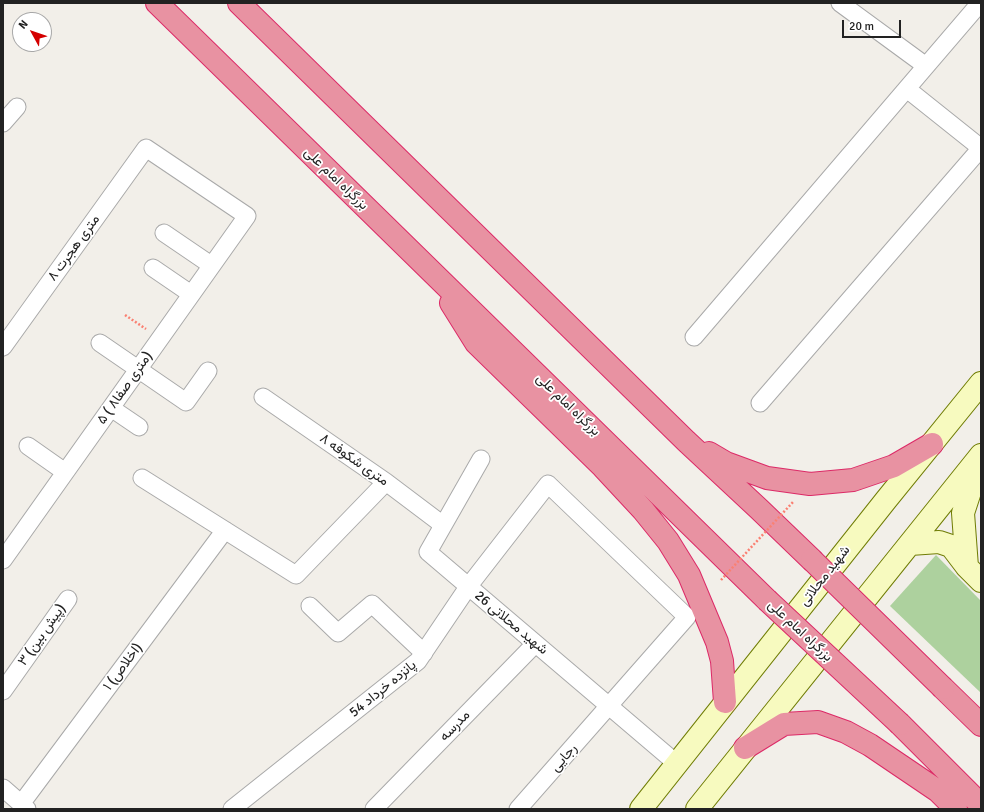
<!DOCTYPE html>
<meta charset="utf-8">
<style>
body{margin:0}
#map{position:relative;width:984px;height:812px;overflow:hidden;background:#f2efe9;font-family:Signika,sans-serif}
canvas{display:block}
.frame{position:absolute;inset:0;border:4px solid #222;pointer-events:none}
.north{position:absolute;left:12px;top:12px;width:40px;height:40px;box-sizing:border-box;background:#fff;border:1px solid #a7a7a7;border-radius:50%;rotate:310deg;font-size:11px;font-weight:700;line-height:16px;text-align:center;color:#222}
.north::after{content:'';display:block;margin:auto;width:14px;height:18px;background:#d40000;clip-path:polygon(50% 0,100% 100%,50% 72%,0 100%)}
.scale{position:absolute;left:842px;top:20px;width:59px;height:18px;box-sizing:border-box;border:2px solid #222;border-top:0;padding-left:5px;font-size:12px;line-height:14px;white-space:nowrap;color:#222;-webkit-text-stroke:3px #fff;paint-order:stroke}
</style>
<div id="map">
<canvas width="984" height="812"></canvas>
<div class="frame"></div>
<div class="north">N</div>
<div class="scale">20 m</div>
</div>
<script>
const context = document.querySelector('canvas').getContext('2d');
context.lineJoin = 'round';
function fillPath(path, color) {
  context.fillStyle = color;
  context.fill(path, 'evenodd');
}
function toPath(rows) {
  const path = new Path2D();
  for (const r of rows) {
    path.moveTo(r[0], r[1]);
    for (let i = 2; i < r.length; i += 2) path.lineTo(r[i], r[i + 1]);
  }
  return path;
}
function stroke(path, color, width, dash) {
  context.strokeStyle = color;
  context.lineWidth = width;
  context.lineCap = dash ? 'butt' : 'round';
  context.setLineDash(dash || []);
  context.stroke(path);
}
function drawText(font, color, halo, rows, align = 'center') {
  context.font = font + ' Signika,Vazirmatn,sans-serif';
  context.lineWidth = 3.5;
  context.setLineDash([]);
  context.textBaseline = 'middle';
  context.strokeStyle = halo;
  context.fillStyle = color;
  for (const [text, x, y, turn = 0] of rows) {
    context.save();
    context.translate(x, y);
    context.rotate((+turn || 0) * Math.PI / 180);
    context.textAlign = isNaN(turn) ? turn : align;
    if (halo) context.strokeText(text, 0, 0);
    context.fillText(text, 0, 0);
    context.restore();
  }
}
fillPath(toPath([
 [936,555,981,601,981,693,890,606]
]), '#add19e');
const street = toPath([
 [840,3,926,66],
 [907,89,981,148],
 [3,123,17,107],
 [164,233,211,265],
 [153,268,191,294],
 [694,337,980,3],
 [100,343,186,402,208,371],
 [3,347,146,148,247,216,3,560],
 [263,397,386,482,443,525],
 [760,403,981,148],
 [111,408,139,427],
 [28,446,65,472],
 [481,459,428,552,676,763],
 [142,478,296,575,386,482],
 [310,606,338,633,372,604,424,653],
 [3,691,68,599],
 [3,788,27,809],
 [21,804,225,530],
 [232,809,418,661,468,587,548,484,687,617,518,809],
 [374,809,535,644]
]);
const secondary = toPath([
 [910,544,939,542,951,546,967,567,981,581],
 [967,567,963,513,978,467],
 [641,809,886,500,981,383],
 [697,809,981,455]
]);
const highway = toPath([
 [157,3,767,600],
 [239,3,686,441,759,509,812,560],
 [451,303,476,343,603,467,643,510,668,541,689,575,717,642,722,661,725,702],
 [709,453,726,463,767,478,810,484,853,480,894,466,932,444],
 [943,688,981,725],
 [900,724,981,805],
 [745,748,784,724,818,722,846,732,870,745,938,791,956,809]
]);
stroke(street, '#a9a9a9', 19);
stroke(secondary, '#707d05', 24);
stroke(highway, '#dc2a67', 24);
stroke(toPath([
 [125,315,146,329]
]), '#fa8072', 2.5, [2, 2]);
stroke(street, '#fff', 17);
stroke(secondary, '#f7fabf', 22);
stroke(highway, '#e892a2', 22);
const highwayBridge = toPath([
 [812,560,943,688],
 [767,600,900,724]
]);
stroke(highwayBridge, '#dc2a67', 24, []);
stroke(toPath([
 [721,580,793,502]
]), '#fa8072', 2.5, [2, 2]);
stroke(highwayBridge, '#e892a2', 22);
drawText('14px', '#222', '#fff', [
 ["بزرگراه امام علی",336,179,44],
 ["۸ متری هجرت",74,248,-54],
 ["۵ ( ۸متری صفا)",125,388,-55],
 ["بزرگراه امام علی",568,405,44],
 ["۸ متری شکوفه",354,460,35],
 ["شهید محلاتی",825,576,-52],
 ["شهید محلاتی 26",511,623,40],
 ["بزرگراه امام علی",800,631,43],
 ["۳ (پیش بین)",42,635,-55],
 ["۱ (اخلاص)",123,667,-53],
 ["پانزده خرداد 54",383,689,-39],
 ["مدرسه",455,726,-46],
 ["رجایی",564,758,-49]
]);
</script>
